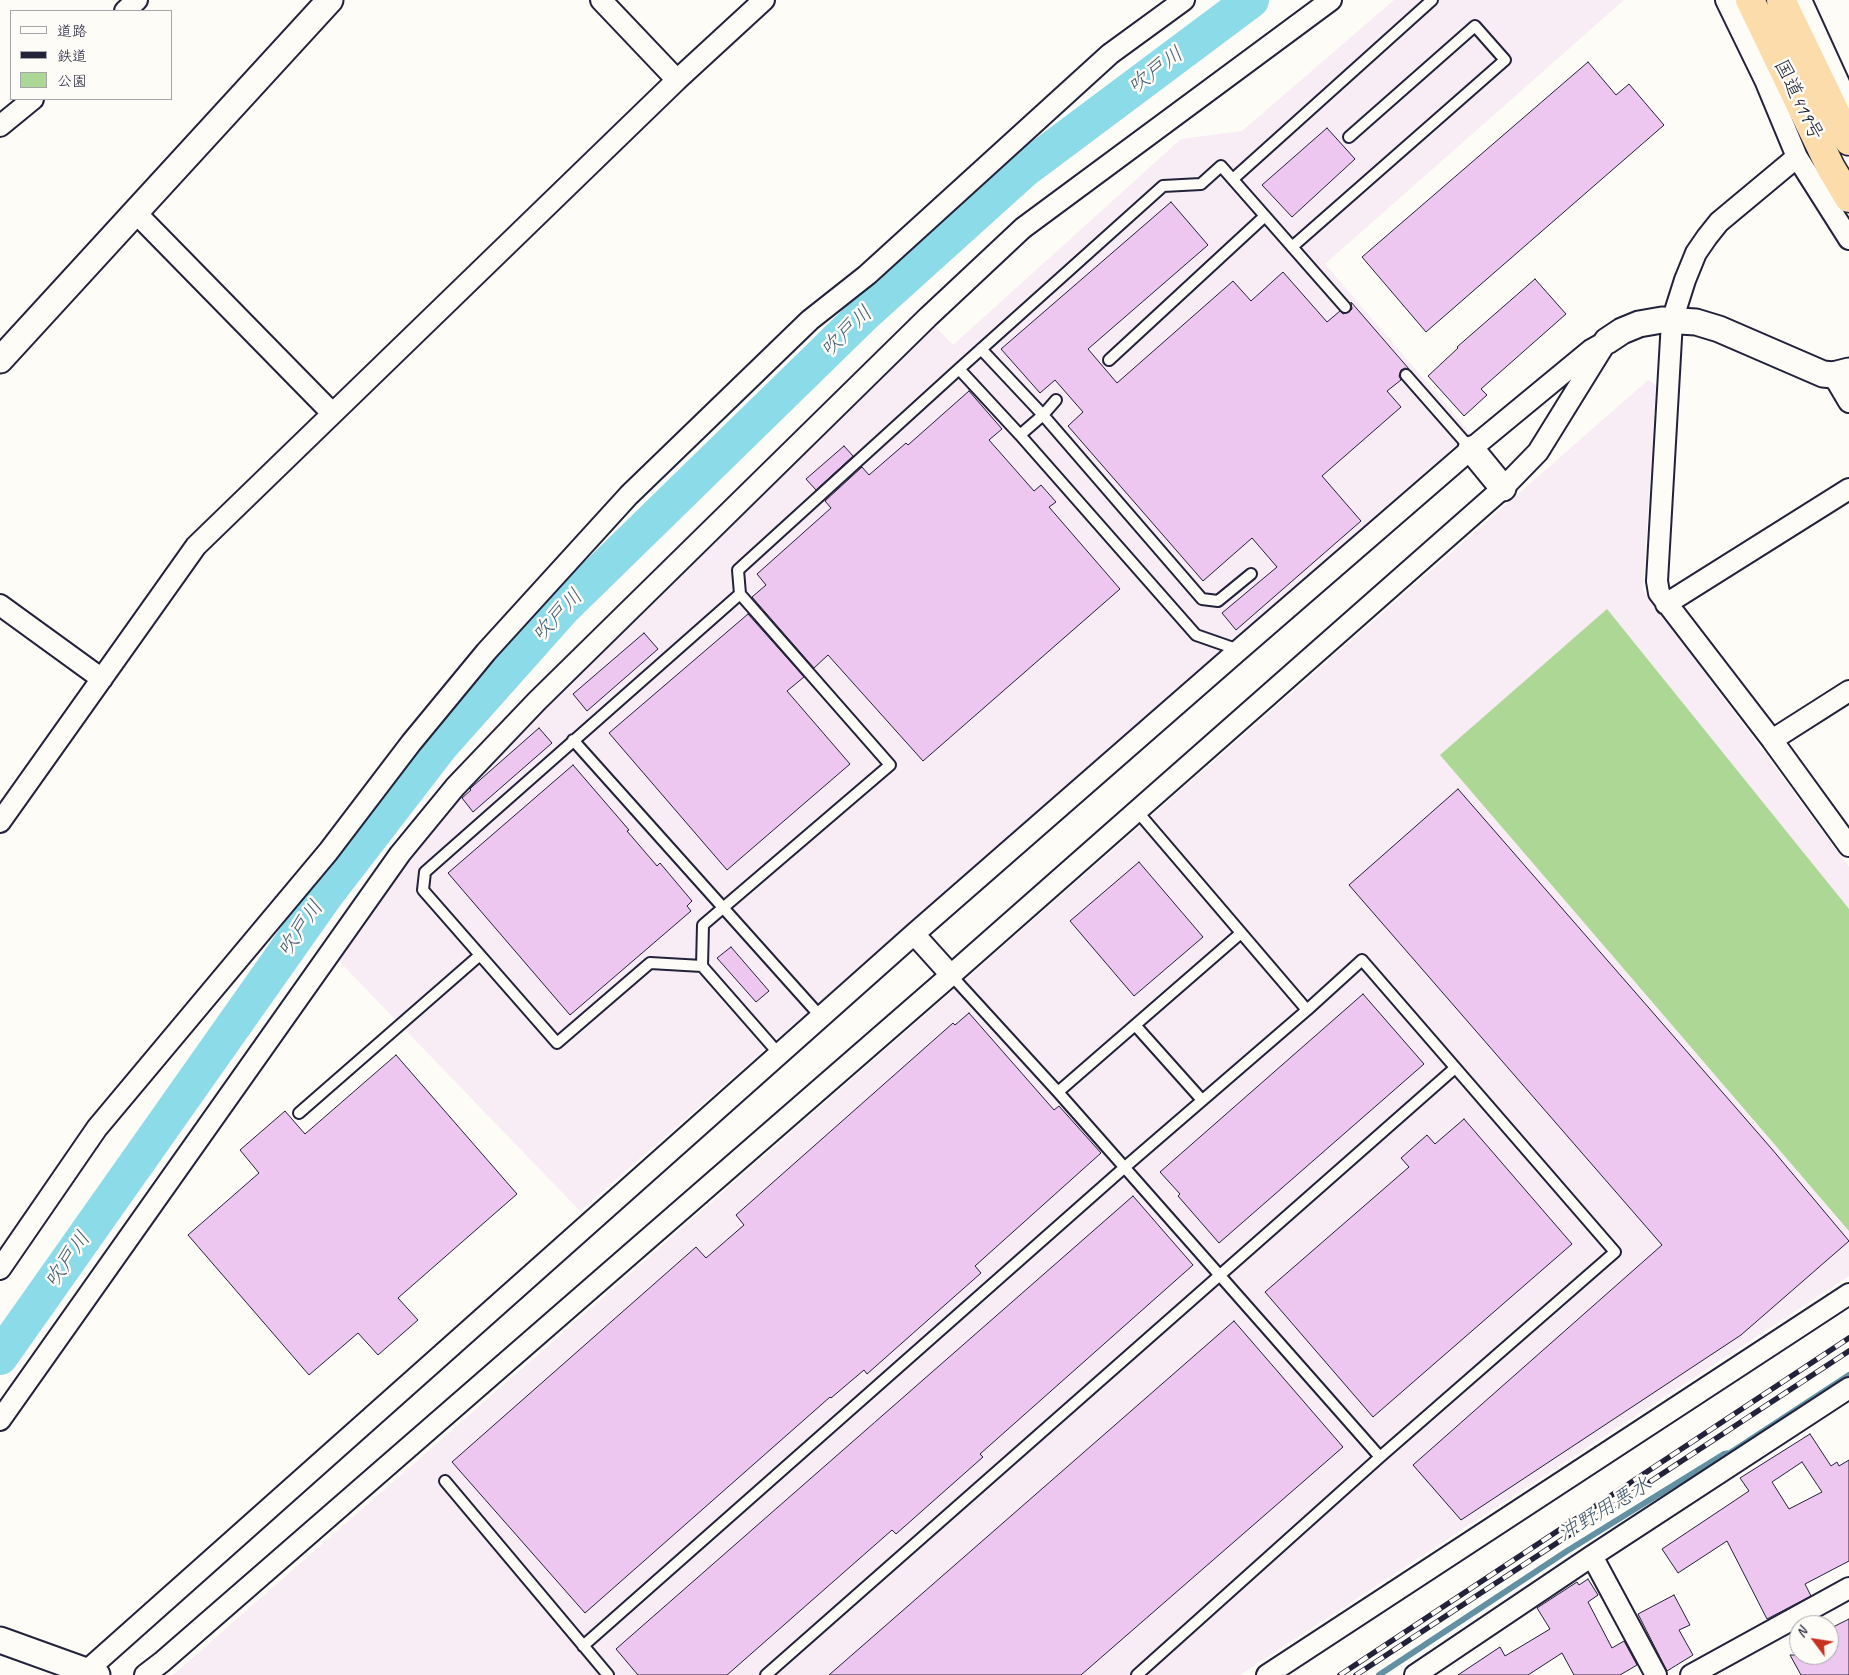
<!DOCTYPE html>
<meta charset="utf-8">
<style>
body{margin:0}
#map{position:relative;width:1849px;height:1675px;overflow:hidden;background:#fdfcf7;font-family:Caveat,"Klee One",sans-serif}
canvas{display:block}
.legend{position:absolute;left:10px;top:10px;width:162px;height:90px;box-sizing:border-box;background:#fdfcf7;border:1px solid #a5a5ac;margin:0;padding:6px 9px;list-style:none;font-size:15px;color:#22223b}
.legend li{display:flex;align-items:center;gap:10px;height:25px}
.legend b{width:25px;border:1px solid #a5a5ac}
.north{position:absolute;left:1789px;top:1615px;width:50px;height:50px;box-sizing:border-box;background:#fdfcf7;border:1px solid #a5a5ac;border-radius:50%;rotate:301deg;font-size:14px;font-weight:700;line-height:20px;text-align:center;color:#22223b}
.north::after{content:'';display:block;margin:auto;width:18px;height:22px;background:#c8321e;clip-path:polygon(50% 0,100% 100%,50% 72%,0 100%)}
</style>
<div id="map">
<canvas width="1849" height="1675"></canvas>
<ul class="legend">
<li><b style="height:6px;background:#fdfcf7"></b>道路</li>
<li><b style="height:6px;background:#22223b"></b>鉄道</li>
<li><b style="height:14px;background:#add795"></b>公園</li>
</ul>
<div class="north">N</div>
</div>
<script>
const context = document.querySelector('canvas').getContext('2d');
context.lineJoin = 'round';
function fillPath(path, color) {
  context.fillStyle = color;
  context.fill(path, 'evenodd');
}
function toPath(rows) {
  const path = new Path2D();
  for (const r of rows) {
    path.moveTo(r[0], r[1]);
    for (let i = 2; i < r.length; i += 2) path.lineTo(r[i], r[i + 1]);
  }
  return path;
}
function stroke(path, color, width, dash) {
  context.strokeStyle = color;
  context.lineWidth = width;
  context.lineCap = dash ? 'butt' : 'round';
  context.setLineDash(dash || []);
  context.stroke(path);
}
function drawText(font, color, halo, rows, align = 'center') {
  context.font = font + ' Caveat,"Klee One",sans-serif';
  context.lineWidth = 5;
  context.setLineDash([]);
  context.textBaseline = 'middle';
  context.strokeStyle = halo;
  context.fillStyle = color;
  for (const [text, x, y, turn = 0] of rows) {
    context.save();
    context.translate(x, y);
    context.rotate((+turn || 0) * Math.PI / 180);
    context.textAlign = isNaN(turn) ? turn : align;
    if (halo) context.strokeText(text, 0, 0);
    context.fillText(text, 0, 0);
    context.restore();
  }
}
fillPath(toPath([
 [1394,0,1624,0,1325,264,1470,433,580,1211,336,958,463,788,542,709,933,324,953,345,1181,139,1242,131],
 [1648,380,1656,385,1643,590,1849,867,1849,1276,1240,1675,173,1675]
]), '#f8ecf5');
fillPath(toPath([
 [1607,609,1849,909,1849,1231,1440,755]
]), '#add795');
stroke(toPath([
 [1379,1675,1567,1551,1724,1454,1730,1453,1849,1375]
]), '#6191a3', 6);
stroke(toPath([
 [0,1357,327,893,441,745,564,607,861,317,1025,169,1251,0]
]), '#8bdbe9', 36);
const building = toPath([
 [1588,62,1616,95,1629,84,1664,125,1426,332,1362,257,1588,62],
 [1327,128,1355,159,1292,217,1262,185,1327,128],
 [1171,202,1208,245,1088,349,1117,383,1233,281,1251,301,1283,272,1327,322,1340,311,1343,314,1349,312,1352,309,1351,302,1409,369,1405,368,1401,370,1399,376,1401,380,1387,391,1401,407,1322,476,1361,521,1236,630,1222,613,1277,567,1252,538,1203,581,1068,426,1083,412,1055,380,1040,393,1001,349,1171,202],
 [1535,279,1566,314,1481,389,1487,395,1464,416,1428,376,1458,348,1457,347,1535,279],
 [969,391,1002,429,989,440,1034,491,1041,485,1056,502,1049,507,1120,589,923,761,828,655,814,668,752,597,766,585,757,574,831,508,825,501,862,467,869,475,906,443,908,445,969,391],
 [844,446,853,456,816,490,806,479,844,446],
 [748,614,804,677,787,691,850,764,727,870,609,733,748,614],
 [644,633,658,649,587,711,573,694,644,633],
 [539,728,552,743,473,812,462,798,471,790,470,789,473,786,539,728],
 [573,765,629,830,627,831,657,866,660,863,692,901,687,906,691,911,570,1015,448,873,573,765],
 [1458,789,1771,1148,1849,1241,1741,1335,1461,1520,1413,1465,1662,1245,1349,885,1458,789],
 [1139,862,1203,937,1134,996,1070,921,1139,862],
 [731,947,769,991,756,1002,717,958,731,947],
 [1363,994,1424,1064,1219,1243,1178,1196,1180,1194,1160,1172,1363,994],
 [969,1013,1054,1110,1059,1106,1101,1153,975,1266,981,1273,867,1374,864,1370,831,1398,830,1397,585,1613,452,1462,696,1247,706,1258,744,1225,736,1215,953,1023,955,1025,969,1013],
 [396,1055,517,1194,398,1298,418,1320,378,1355,358,1333,309,1375,188,1235,259,1173,240,1150,285,1111,305,1134,396,1055],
 [1464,1119,1572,1244,1373,1417,1265,1292,1409,1167,1401,1158,1427,1135,1435,1144,1464,1119],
 [1133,1196,1193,1265,980,1454,983,1457,896,1534,892,1530,727,1675,638,1675,616,1649,1133,1196],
 [1234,1321,1343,1447,1081,1675,829,1675,1234,1321],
 [1810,1434,1831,1466,1837,1462,1839,1466,1849,1460,1849,1561,1805,1584,1811,1596,1767,1619,1727,1541,1678,1573,1662,1549,1749,1491,1740,1478,1810,1434],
 [1802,1462,1822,1492,1789,1509,1772,1482,1802,1462],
 [1588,1579,1598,1595,1588,1602,1612,1648,1624,1641,1637,1665,1620,1675,1574,1675,1562,1653,1528,1675,1458,1675,1500,1647,1505,1656,1550,1629,1537,1608,1577,1582,1579,1585,1588,1579],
 [1674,1595,1690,1625,1679,1630,1693,1655,1667,1671,1638,1614,1674,1595],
 [1849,1619,1849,1675,1801,1675,1790,1655,1829,1655,1829,1629,1849,1619]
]);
fillPath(building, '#edc7f0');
stroke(building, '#22223b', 1);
const service = toPath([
 [1233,179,1432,0],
 [1292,247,1505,60,1475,26,1349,137],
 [981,349,1043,415,1202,599,1218,601,1251,574],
 [1109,360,1265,216],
 [959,369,1020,435,1196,635,1239,650],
 [1406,375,1471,449],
 [1020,435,1043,415,1056,400],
 [740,594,890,765,703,925,702,966,650,963,557,1043,423,890,425,872,740,594,738,570,959,369,1163,186,1201,184,1221,166,1345,307],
 [573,740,821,1017],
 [1137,811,1307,1010],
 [702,966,779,1054],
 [951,975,1058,1092,1380,1457],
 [1135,1025,1202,1100],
 [1058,1092,1241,933],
 [299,1113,480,955],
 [445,1481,608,1675],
 [583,1646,1125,1167,1307,1010,1362,960,1615,1252,1380,1457,1137,1675],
 [766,1675,1455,1068]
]);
const minor = toPath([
 [601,0,677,80],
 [1726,0,1765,80,1797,157,1849,239],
 [1801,0,1849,105],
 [125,11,137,0],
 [0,126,33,99],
 [1797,157,1719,222,1707,237,1696,253,1685,280,1672,321,1657,581,1659,593,1772,740,1849,846],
 [135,212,332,413],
 [1833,375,1849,402],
 [1666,604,1849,489],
 [0,605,102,679],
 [1772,740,1849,691],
 [0,822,196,546,677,80,764,0],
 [914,934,951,975],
 [0,1269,97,1128,328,852,411,743,486,652,629,495,810,320,867,275,1110,54,1184,0],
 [0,1420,400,854,455,787,537,701,928,317,1023,228,1331,0],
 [1592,1556,1656,1675],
 [82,1675,914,934,1239,650,1471,449,1591,350,1607,341],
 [145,1675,162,1662,951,975,1503,488,1538,452,1603,347],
 [1267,1675,1849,1294],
 [1415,1675,1592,1556,1849,1388],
 [1691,1675,1849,1588]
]);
const tertiary = toPath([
 [1607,341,1622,331,1639,324,1662,320,1696,322,1719,329,1823,374,1833,375,1849,371],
 [0,360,330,0],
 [1471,449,1503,488],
 [0,1640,97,1675]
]);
const trunk = toPath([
 [1750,0,1831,168,1849,198],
 [1781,0,1849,141]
]);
stroke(service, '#22223b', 14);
stroke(minor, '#22223b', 24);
stroke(tertiary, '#22223b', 29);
stroke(trunk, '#22223b', 31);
stroke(service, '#fdfcf7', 10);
stroke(minor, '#fdfcf7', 20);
stroke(tertiary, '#fdfcf7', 25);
stroke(trunk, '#fddcac', 28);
const rail = toPath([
 [1340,1675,1849,1338],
 [1356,1675,1849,1351]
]);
stroke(rail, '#22223b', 5.5);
stroke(rail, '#fdfcf7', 4, [11]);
drawText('20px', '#22223b', '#fdfcf7', [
 ["国道419号",1798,100,64]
]);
drawText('italic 21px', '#425a6f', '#fdfcf7', [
 ["吹戸川",1156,71,-37],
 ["吹戸川",847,332,-44],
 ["吹戸川",558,616,-47],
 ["吹戸川",301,929,-55],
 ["吹戸川",68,1260,-55],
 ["沖野用悪水",1605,1510,-31]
]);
</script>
